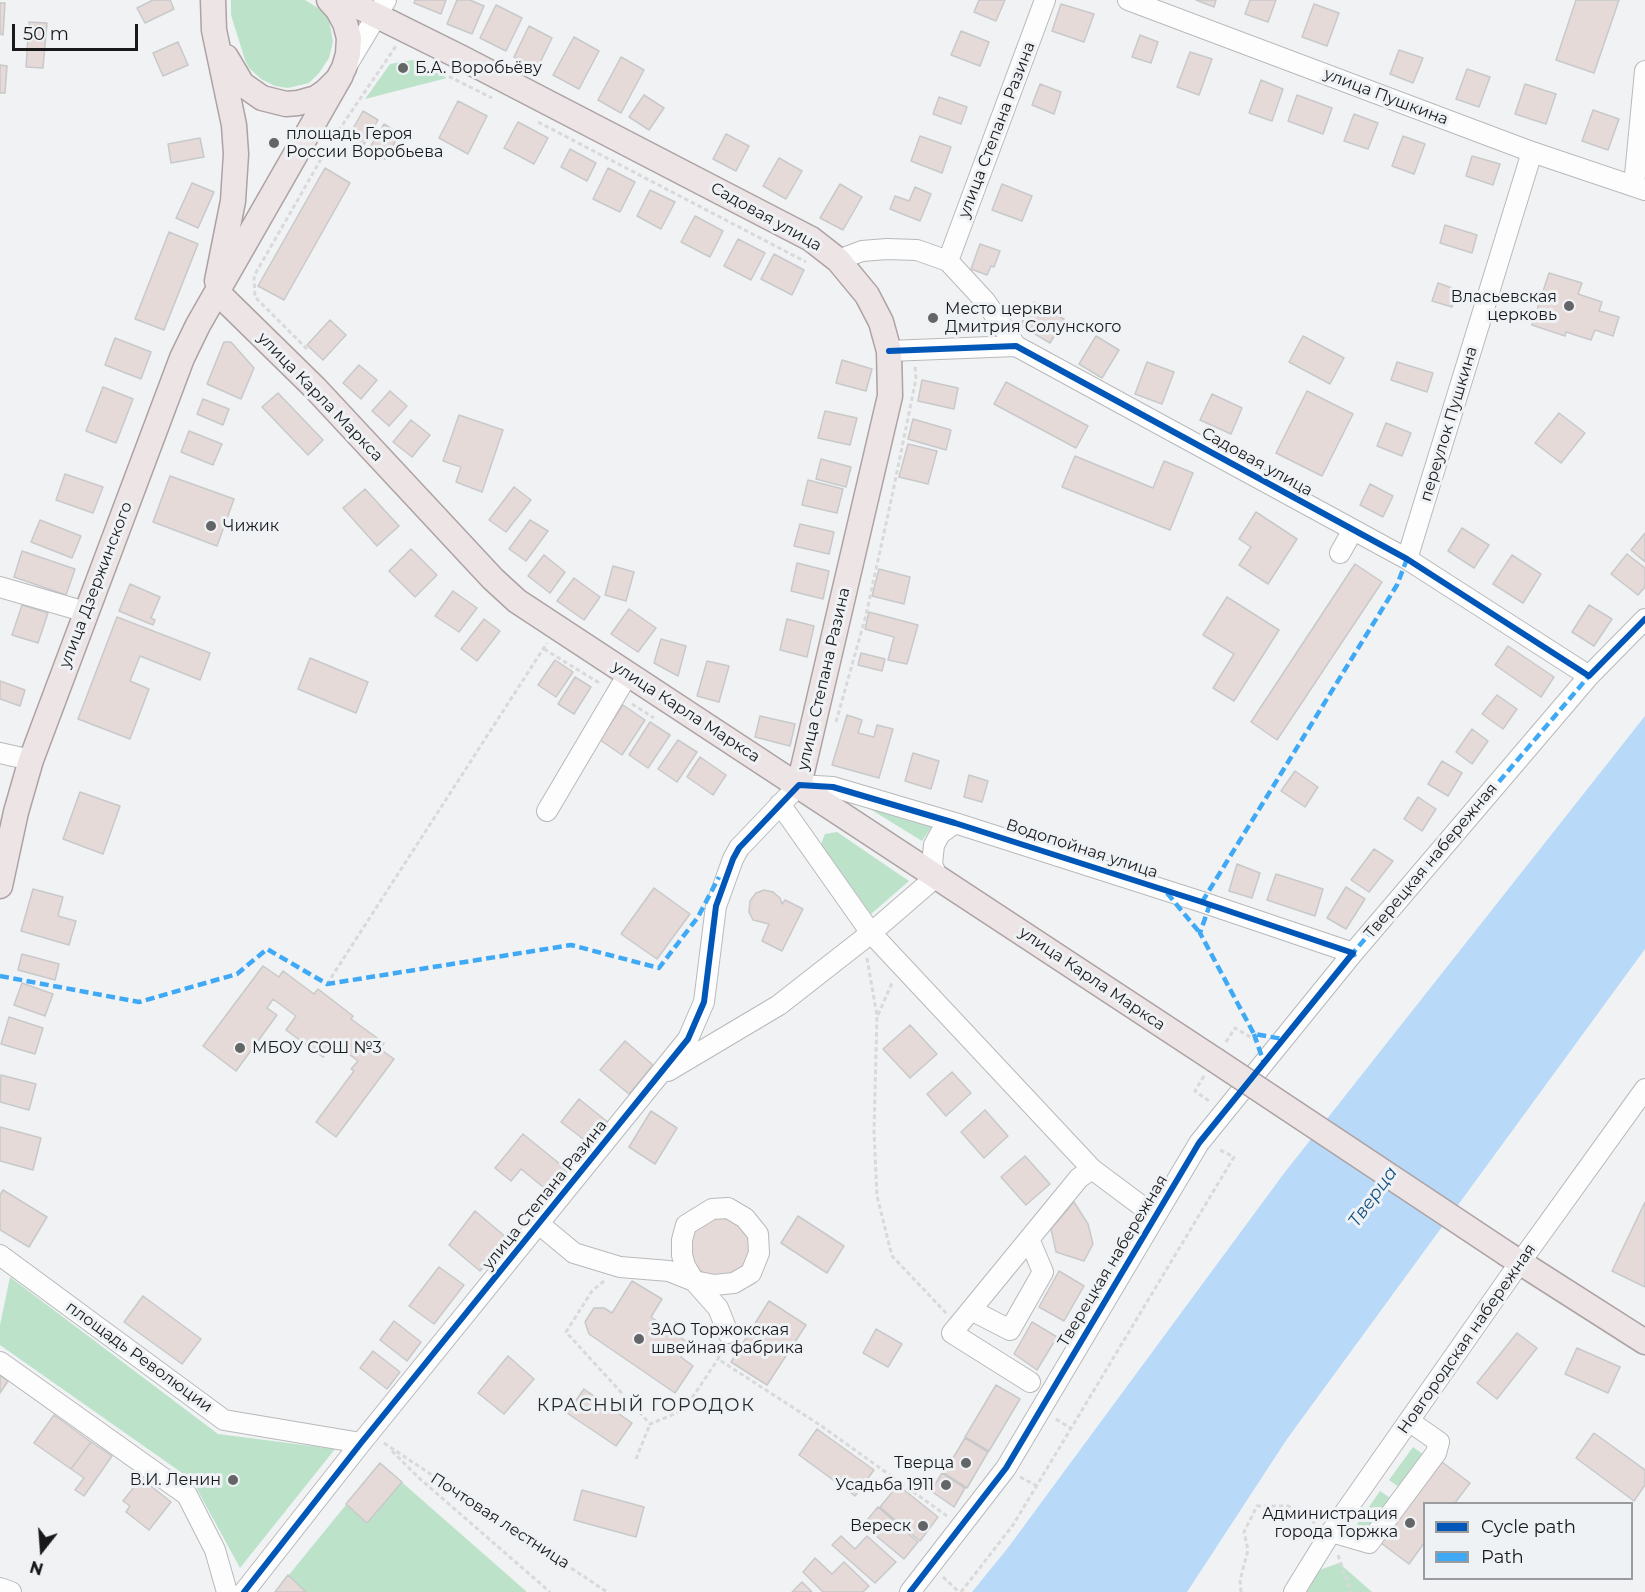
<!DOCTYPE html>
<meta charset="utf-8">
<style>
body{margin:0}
#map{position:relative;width:1645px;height:1592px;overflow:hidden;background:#f0f2f4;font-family:Montserrat,sans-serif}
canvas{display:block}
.legend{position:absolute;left:1423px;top:1502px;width:210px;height:78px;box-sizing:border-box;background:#eff2f5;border:2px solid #999b9e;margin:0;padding:8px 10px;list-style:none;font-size:18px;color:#19191b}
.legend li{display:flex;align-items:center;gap:12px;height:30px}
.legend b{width:30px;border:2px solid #999b9e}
.north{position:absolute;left:12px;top:1520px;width:60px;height:60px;-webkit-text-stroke:4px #eff2f5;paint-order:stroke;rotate:197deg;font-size:16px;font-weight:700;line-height:24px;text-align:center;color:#19191b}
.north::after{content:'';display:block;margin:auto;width:21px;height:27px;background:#19191b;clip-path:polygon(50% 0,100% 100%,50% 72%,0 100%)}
.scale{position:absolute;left:12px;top:24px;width:126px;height:27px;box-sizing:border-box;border:3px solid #19191b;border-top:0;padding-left:8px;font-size:18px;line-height:21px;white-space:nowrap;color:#19191b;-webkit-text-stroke:4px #eff2f5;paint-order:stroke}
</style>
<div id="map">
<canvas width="1645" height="1592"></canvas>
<ul class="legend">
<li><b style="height:8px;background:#0057b8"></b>Cycle path</li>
<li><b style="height:8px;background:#3fa9f5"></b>Path</li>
</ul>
<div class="north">N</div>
<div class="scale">50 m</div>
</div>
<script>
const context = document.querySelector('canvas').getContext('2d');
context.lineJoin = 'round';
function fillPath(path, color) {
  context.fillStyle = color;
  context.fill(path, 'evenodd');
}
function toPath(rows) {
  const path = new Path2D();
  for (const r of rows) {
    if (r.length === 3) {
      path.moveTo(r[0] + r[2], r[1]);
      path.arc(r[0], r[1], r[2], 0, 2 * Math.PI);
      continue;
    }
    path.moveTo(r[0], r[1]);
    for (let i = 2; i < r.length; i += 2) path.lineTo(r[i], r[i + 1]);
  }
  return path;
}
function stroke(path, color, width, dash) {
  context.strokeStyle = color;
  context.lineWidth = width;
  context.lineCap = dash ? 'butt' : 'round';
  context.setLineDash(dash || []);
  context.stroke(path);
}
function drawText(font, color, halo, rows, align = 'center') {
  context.font = font + ' Montserrat,sans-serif';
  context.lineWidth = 6;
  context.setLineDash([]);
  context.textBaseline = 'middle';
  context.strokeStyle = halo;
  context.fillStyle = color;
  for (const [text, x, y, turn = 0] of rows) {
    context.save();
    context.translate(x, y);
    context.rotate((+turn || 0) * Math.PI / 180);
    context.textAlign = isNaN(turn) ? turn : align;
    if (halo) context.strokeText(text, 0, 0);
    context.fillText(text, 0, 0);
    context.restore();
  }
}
fillPath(toPath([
 [231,0,305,0,318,8,329,19,333,42,329,58,319,73,309,83,288,88,275,86,261,79,249,68,245,60,231,15],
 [413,60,447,78,365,99,390,64],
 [857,801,933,825,922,841],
 [837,832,909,881,871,914,821,844,825,834],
 [10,1277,218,1434,335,1449,240,1568,192,1480,0,1345,0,1325],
 [1413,1447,1424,1455,1400,1488,1389,1480],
 [380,1463,527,1592,275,1592],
 [1380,1491,1392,1499,1368,1532,1357,1524],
 [1339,1563,1372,1592,1301,1592,1311,1573]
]), '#bce3ca');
fillPath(toPath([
 [1645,716,1645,949,1287,1439,1187,1592,972,1592,1007,1549,1285,1172]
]), '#b8d9f8');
const building = toPath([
 [153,0,170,0,174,9,145,23,137,8,153,0],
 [415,0,446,0,441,14,414,3,415,0],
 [457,0,470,0,484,6,472,34,447,24,457,0],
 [979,0,1005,0,996,21,974,12,979,0],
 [1196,0,1216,0,1214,7,1196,0],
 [1250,0,1276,0,1268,22,1245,14,1250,0],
 [1576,0,1619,0,1594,73,1556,60,1576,0],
 [0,3,5,3,3,35,0,34,0,3],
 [1061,4,1094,14,1084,42,1052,31,1061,4],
 [1314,4,1339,13,1327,46,1302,37,1314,4],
 [496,5,522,18,506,51,480,38,496,5],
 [29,22,47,23,43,68,26,67,29,22],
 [529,26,552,38,537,69,514,57,529,26],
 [961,31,989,42,980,66,951,55,961,31],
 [1140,35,1158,42,1151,63,1132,57,1140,35],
 [574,37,599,51,579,89,553,75,574,37],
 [178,42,188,65,163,76,153,53,178,42],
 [1399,50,1423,58,1413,83,1390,74,1399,50],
 [1190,52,1212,59,1199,95,1177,87,1190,52],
 [621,57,644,70,621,113,598,100,621,57],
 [0,65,7,66,5,93,0,93,0,65],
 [1467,69,1490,77,1479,107,1456,99,1467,69],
 [1261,80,1283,89,1272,121,1249,113,1261,80],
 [1040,84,1061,92,1054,114,1032,105,1040,84],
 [1525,84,1556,94,1546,124,1515,114,1525,84],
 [644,95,664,108,649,130,629,117,644,95],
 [1297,95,1332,108,1323,134,1288,121,1297,95],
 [939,97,967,107,961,124,933,114,939,97],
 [458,101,487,116,468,154,439,138,458,101],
 [1593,110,1619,119,1608,150,1582,141,1593,110],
 [363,111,378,120,362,148,347,139,363,111],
 [1354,114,1378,123,1368,149,1344,141,1354,114],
 [518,122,548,138,534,164,504,148,518,122],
 [384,124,400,134,385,159,369,149,384,124],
 [726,134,749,146,736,171,713,159,726,134],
 [920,136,951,147,942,173,911,161,920,136],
 [1403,136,1425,144,1414,174,1392,166,1403,136],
 [200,138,204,157,171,163,168,144,200,138],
 [570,149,596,163,587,181,561,167,570,149],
 [1472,156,1500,164,1493,185,1466,176,1472,156],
 [779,158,802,171,786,199,763,186,779,158],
 [325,168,350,183,284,300,258,286,325,168],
 [608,168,635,182,620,212,593,199,608,168],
 [192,183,214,192,198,228,176,218,192,183],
 [840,184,862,197,843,230,820,218,840,184],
 [1002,184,1032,196,1022,221,992,210,1002,184],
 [915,187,931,194,920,221,890,209,895,196,909,201,915,187],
 [650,190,675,202,661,229,637,216,650,190],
 [695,216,723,231,710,257,681,242,695,216],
 [1445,225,1477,235,1472,253,1440,243,1445,225],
 [169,232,198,244,164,330,135,319,169,232],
 [738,239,765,253,751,280,724,266,738,239],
 [980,244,1000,251,994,267,991,266,987,275,971,269,980,244],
 [774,254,804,270,792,295,761,279,774,254],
 [1549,273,1582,283,1578,294,1602,302,1599,311,1619,317,1613,336,1595,330,1591,340,1566,332,1565,336,1532,325,1549,273],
 [1438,283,1458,290,1452,307,1432,301,1438,283],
 [1034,302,1064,319,1050,343,1020,325,1034,302],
 [330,320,346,335,323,360,307,345,330,320],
 [1096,336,1119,350,1102,378,1079,364,1096,336],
 [1303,336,1344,358,1330,384,1289,362,1303,336],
 [115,338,151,352,141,379,105,365,115,338],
 [224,342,231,342,254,368,241,399,207,384,224,342],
 [842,360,872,369,866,391,836,383,842,360],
 [1147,362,1174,372,1162,404,1135,394,1147,362],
 [1397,362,1433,373,1427,392,1391,380,1397,362],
 [359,365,377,380,361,399,343,383,359,365],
 [922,380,958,388,954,409,918,401,922,380],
 [1006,382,1088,426,1076,448,994,404,1006,382],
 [103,387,133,399,116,443,86,431,103,387],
 [390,391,407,406,389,426,372,411,390,391],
 [1307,391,1353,414,1322,476,1276,453,1307,391],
 [278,393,323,440,308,455,262,407,278,393],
 [1212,394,1242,408,1231,434,1200,420,1212,394],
 [203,399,229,409,223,425,197,414,203,399],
 [825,411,857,418,850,445,818,438,825,411],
 [1559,413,1585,433,1561,463,1535,443,1559,413],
 [459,415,503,430,482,492,456,482,461,467,443,461,459,415],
 [913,419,951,430,946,450,908,439,913,419],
 [411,420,430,435,412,457,393,442,411,420],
 [1386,423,1411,433,1402,456,1377,446,1386,423],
 [189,431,222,444,213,465,181,452,189,431],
 [908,444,937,451,928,484,899,477,908,444],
 [1075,456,1153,488,1164,461,1193,473,1170,530,1062,487,1075,456],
 [821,459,851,467,846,487,816,479,821,459],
 [65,474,103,487,93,513,56,500,65,474],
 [170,476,234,499,217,546,153,522,170,476],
 [808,480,843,489,837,513,802,505,808,480],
 [1370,484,1393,496,1383,517,1360,505,1370,484],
 [514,487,531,500,506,532,489,520,514,487],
 [365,489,399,526,377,546,343,508,365,489],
 [1256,512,1297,539,1268,584,1239,565,1251,547,1239,539,1256,512],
 [40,520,81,536,72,558,31,542,40,520],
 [530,520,548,531,526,561,509,549,530,520],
 [800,524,834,532,829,554,794,546,800,524],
 [1462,528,1489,545,1474,568,1448,551,1462,528],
 [1645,533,1645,562,1631,550,1645,533],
 [411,549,437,575,415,597,389,571,411,549],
 [22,551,75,569,66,595,14,577,22,551],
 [1627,554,1645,568,1645,587,1638,595,1611,574,1627,554],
 [544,555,565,572,550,593,528,576,544,555],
 [1512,555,1541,574,1523,603,1493,584,1512,555],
 [797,563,829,571,823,599,791,591,797,563],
 [1355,564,1382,582,1277,740,1251,722,1355,564],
 [613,566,634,572,626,601,605,595,613,566],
 [879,569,910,577,904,604,872,596,879,569],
 [574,578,600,597,584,620,557,601,574,578],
 [130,584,160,597,151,618,155,620,153,625,119,611,130,584],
 [453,591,477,608,459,632,435,616,453,591],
 [1227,597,1279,630,1234,701,1213,688,1234,654,1203,635,1227,597],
 [22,605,48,613,38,643,12,635,22,605],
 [1589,605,1612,619,1594,646,1572,632,1589,605],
 [629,609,656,628,638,652,611,634,629,609],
 [869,612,918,625,907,664,888,660,894,637,865,629,869,612],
 [117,617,210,653,200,680,140,656,130,681,149,689,130,739,78,719,117,617],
 [484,619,500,631,477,661,461,649,484,619],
 [787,619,814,626,807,657,780,650,787,619],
 [661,639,686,646,678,676,654,663,661,639],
 [1508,646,1554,677,1541,697,1495,665,1508,646],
 [861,653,885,659,882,671,858,665,861,653],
 [310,658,368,682,356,713,298,689,310,658],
 [555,660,573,672,556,697,538,685,555,660],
 [707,661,729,666,719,702,697,696,707,661],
 [575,677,591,687,574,714,558,704,575,677],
 [0,681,25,690,20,706,0,699,0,681],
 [1497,695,1517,709,1503,729,1482,714,1497,695],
 [623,705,645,720,622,755,600,740,623,705],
 [847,715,862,720,858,733,874,737,877,725,893,729,879,778,832,765,847,715],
 [760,716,795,724,790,746,755,737,760,716],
 [650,722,670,735,648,768,629,755,650,722],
 [1472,729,1488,741,1472,764,1456,752,1472,729],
 [678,740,697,752,677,782,658,769,678,740],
 [913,753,939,761,931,789,905,781,913,753],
 [700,757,726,775,713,795,687,777,700,757],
 [1442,761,1462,773,1448,796,1428,784,1442,761],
 [1295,771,1318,787,1305,807,1281,791,1295,771],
 [969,775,988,781,982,802,964,797,969,775],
 [80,792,120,806,103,854,63,839,80,792],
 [1418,797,1436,809,1422,831,1404,819,1418,797],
 [1374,849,1393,861,1369,892,1351,880,1374,849],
 [1237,864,1260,873,1252,898,1229,891,1237,864],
 [1276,874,1323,889,1315,916,1267,900,1276,874],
 [1346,887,1365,899,1346,929,1327,918,1346,887],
 [654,888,690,914,657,959,621,934,654,888],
 [33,889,63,897,58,916,76,921,69,945,21,931,33,889],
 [764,890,773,892,780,898,782,904,785,900,803,909,782,951,762,941,769,924,753,920,749,912,750,901,756,893,764,890],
 [22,954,59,964,55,980,18,970,22,954],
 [263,966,279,977,283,971,314,994,318,989,353,1016,351,1019,384,1043,380,1049,394,1059,336,1137,316,1122,354,1071,351,1069,358,1061,334,1043,323,1057,286,1030,296,1016,273,999,267,1008,277,1015,236,1071,203,1046,263,966],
 [22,983,53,994,45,1016,14,1005,22,983],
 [9,1017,43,1028,35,1054,1,1044,9,1017],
 [910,1025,937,1054,910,1078,883,1049,910,1025],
 [625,1041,653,1065,629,1094,600,1070,625,1041],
 [952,1072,971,1093,946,1116,927,1094,952,1072],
 [1,1075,36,1084,29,1110,0,1102,1,1075],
 [579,1099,609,1123,591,1145,561,1122,579,1099],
 [985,1110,1008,1136,984,1158,961,1132,985,1110],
 [651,1111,677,1128,655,1164,629,1147,651,1111],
 [0,1127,41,1138,33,1170,0,1161,0,1127],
 [523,1134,566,1169,548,1191,521,1169,511,1181,495,1168,523,1134],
 [1025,1156,1050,1184,1026,1205,1001,1177,1025,1156],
 [3,1190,47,1217,29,1247,0,1230,0,1195,3,1190],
 [1074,1202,1088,1224,1093,1244,1084,1261,1056,1252,1051,1229,1074,1202],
 [1645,1202,1645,1287,1612,1271,1645,1202],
 [475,1211,507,1238,480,1271,449,1245,475,1211],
 [798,1216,844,1246,827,1273,781,1243,798,1216],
 [720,1248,30],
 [439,1267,464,1285,434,1324,409,1306,439,1267],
 [1059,1271,1084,1286,1064,1321,1039,1307,1059,1271],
 [632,1281,662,1299,651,1317,689,1343,681,1357,693,1366,675,1393,589,1334,585,1322,594,1308,604,1308,612,1313,632,1281],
 [143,1296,201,1339,182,1364,124,1322,143,1296],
 [769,1301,806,1325,767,1385,731,1362,769,1301],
 [394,1321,421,1342,407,1361,380,1340,394,1321],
 [1032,1322,1057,1337,1037,1370,1014,1354,1032,1322],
 [876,1329,902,1344,888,1367,863,1353,876,1329],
 [1517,1333,1537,1348,1497,1399,1477,1383,1517,1333],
 [1577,1348,1620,1367,1608,1393,1565,1374,1577,1348],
 [373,1351,400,1372,387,1389,360,1368,373,1351],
 [508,1356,534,1379,504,1414,478,1393,508,1356],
 [0,1375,8,1381,0,1393,0,1375],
 [996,1385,1020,1399,989,1451,965,1437,996,1385],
 [584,1389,632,1423,616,1446,567,1413,584,1389],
 [54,1415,91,1442,71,1469,34,1443,54,1415],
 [817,1429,874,1470,855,1496,799,1455,817,1429],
 [1594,1433,1645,1470,1645,1485,1634,1501,1576,1458,1594,1433],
 [965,1438,988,1452,967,1488,944,1473,965,1438],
 [91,1442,112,1456,84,1496,75,1490,84,1478,71,1469,91,1442],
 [1442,1462,1470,1483,1454,1504,1424,1504,1424,1543,1409,1564,1381,1543,1442,1462],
 [380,1463,402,1482,367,1523,346,1504,380,1463],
 [942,1473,965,1488,954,1507,931,1491,942,1473],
 [141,1478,171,1502,149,1530,126,1512,130,1506,123,1501,141,1478],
 [898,1485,938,1517,920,1541,880,1507,898,1485],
 [582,1490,644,1507,636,1537,574,1520,582,1490],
 [878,1507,918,1542,904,1559,863,1525,878,1507],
 [841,1536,855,1549,867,1536,896,1562,875,1583,832,1545,841,1536],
 [815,1558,832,1574,844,1562,869,1586,863,1592,823,1592,803,1572,815,1558],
 [288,1575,306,1592,275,1592,288,1575],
 [802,1582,812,1592,792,1592,802,1582]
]);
fillPath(building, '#e5dad8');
stroke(building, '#c8c9ca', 1.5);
const minor = toPath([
 [1128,0,1532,152,1645,190],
 [347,65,386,0],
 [1634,186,1645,71],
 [838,260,862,251,887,249,917,250,948,261,985,301,1016,346],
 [948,261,1045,0],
 [889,351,1016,346,1407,559,1589,676],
 [1340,553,1353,530],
 [1407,559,1532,152],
 [0,587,86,612],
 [0,753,31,760],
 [780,804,871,933,1092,1169,1155,1216],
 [547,811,628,674],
 [668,1071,779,1005,871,933,937,876,932,864,934,845,940,834,955,823],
 [728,1208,745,1218,758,1234,759,1253,751,1273,734,1283,714,1285,694,1281,685,1266,682,1255,682,1240,686,1225,712,1209,728,1208],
 [539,1224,574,1253,620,1267,669,1271,694,1281,718,1308,728,1333],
 [0,1255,224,1420,361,1443],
 [971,1310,1010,1330,1043,1272,1029,1239],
 [0,1362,187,1495,215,1550,227,1592],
 [1030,1382,952,1333,1079,1178,1092,1169],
 [1331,1532,1369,1543,1436,1453,1439,1442,1409,1421],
 [0,1588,11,1592],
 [244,1592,361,1443,688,1039,704,1002,716,906,733,859,739,848,799,785,833,787,955,823,1202,902,1353,953],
 [910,1592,1006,1468,1199,1143,1353,953,1589,676,1645,619],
 [1294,1592,1331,1532,1511,1275,1645,1089]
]);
const major = toPath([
 [213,0,214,30,234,125,236,154,233,201,217,281],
 [345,0,460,57,811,239,838,260,867,295,881,322,889,351,890,396,799,785],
 [226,57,242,84,262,98,286,104,298,103,316,98,326,91,338,79,344,68,348,54,349,38,345,23,338,10,329,0],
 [217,292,315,388,493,579,517,601,1215,1060],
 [0,886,16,812,31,760,182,358,198,325,341,75],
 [1507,1254,1645,1342]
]);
stroke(minor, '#b8b9bb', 22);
stroke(major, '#ada2a4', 27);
stroke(toPath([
 [442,73,492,98],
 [538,122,806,262],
 [307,349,255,297,254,276,332,140,396,46],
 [544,649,601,684],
 [632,704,654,718],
 [836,722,866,615,892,496,916,379,915,366],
 [867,958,877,1016,874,1131,877,1196,892,1256,947,1314],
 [327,984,547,643],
 [878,1015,892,983],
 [1226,1042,1235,1028,1257,1041],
 [1204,1076,1195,1091,1209,1101],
 [604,1281,592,1291,566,1332,650,1424,684,1410,718,1359],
 [722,1348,718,1359,820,1425,947,1516],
 [1056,1419,1072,1429],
 [384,1443,607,1592],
 [392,1451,419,1478,550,1592],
 [636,1459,650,1424],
 [1020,1477,1037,1486],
 [1338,1555,1351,1592],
 [943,1577,959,1592],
 [961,1592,1013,1525,1234,1157,1218,1149],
 [1241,1592,1240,1580,1248,1550,1244,1532,1257,1506,1288,1506,1298,1510,1315,1523]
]), '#d9d9da', 3, [4.5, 3]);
stroke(minor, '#fdfdfd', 20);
stroke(major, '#ece4e5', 24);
const majorBridge = toPath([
 [1215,1060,1507,1254]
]);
stroke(majorBridge, '#ada2a4', 27, []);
stroke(majorBridge, '#ece4e5', 24);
stroke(toPath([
 [1167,893,1200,933],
 [1202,902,1397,585,1407,559],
 [1210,904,1200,933,1254,1034,1283,1039],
 [1355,957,1353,953,1589,676],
 [0,976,139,1002,237,974,267,949,327,984,571,945,659,968,698,917,719,877],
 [1254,1034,1264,1063]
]), '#3fa9f5', 4.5, [9, 4.5]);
stroke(toPath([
 [889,351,1016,346,1407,559,1589,676,1645,619],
 [244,1592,361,1443,688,1039,704,1002,716,906,733,859,739,848,799,785,833,787,955,823,1202,902,1353,953,1199,1143,1006,1468,910,1592]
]), '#0057b8', 6);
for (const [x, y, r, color] of [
 [403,68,6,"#646567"],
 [274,143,6,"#646567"],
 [1569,306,6,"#646567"],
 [933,318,6,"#646567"],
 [211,526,6,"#646567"],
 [240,1048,6,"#646567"],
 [639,1339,6,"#646567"],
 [966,1463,6,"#646567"],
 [233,1480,6,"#646567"],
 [946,1485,6,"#646567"],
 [1410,1523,6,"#646567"],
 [923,1526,6,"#646567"]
]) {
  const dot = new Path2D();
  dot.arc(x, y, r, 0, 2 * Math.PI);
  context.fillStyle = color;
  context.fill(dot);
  stroke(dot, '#eff2f5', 2);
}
drawText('16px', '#19191b', '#eff2f5', [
 ["Б.А. Воробьёву",415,68],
 ["площадь Героя",286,134],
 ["России Воробьева",286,152],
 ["Власьевская",1557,297,"right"],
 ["церковь",1557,315,"right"],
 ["Место церкви",945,309],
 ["Дмитрия Солунского",945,327],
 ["Чижик",223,526],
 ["МБОУ СОШ №3",252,1048],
 ["ЗАО Торжокская",651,1330],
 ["швейная фабрика",651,1348],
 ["Тверца",954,1463,"right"],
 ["В.И. Ленин",221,1480,"right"],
 ["Усадьба 1911",934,1485,"right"],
 ["Администрация",1398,1514,"right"],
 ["города Торжка",1398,1532,"right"],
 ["Вереск",911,1526,"right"]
], 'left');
drawText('16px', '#19191b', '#eff2f5', [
 ["улица Пушкина",1386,97,21],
 ["улица Степана Разина",997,130,-69],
 ["Садовая улица",766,217,29],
 ["улица Карла Маркса",320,397,46],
 ["переулок Пушкина",1449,424,-73],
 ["Садовая улица",1257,462,29],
 ["улица Дзержинского",96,585,-69],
 ["улица Степана Разина",824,679,-77],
 ["улица Карла Маркса",686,712,33],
 ["Водопойная улица",1082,849,18],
 ["Тверецкая набережная",1431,861,-50],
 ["улица Карла Маркса",1092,979,34],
 ["улица Степана Разина",545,1195,-51],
 ["Тверецкая набережная",1113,1261,-59],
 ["Новгородская набережная",1467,1339,-55],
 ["площадь Революции",139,1357,36],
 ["Почтовая лестница",500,1521,33]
]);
drawText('italic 18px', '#125181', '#eff2f5', [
 ["Тверца",1373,1197,-54]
]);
context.letterSpacing = '1.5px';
drawText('18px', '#292b2d', '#eff2f5', [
 ["КРАСНЫЙ ГОРОДОК",646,1406]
]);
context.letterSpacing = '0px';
</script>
